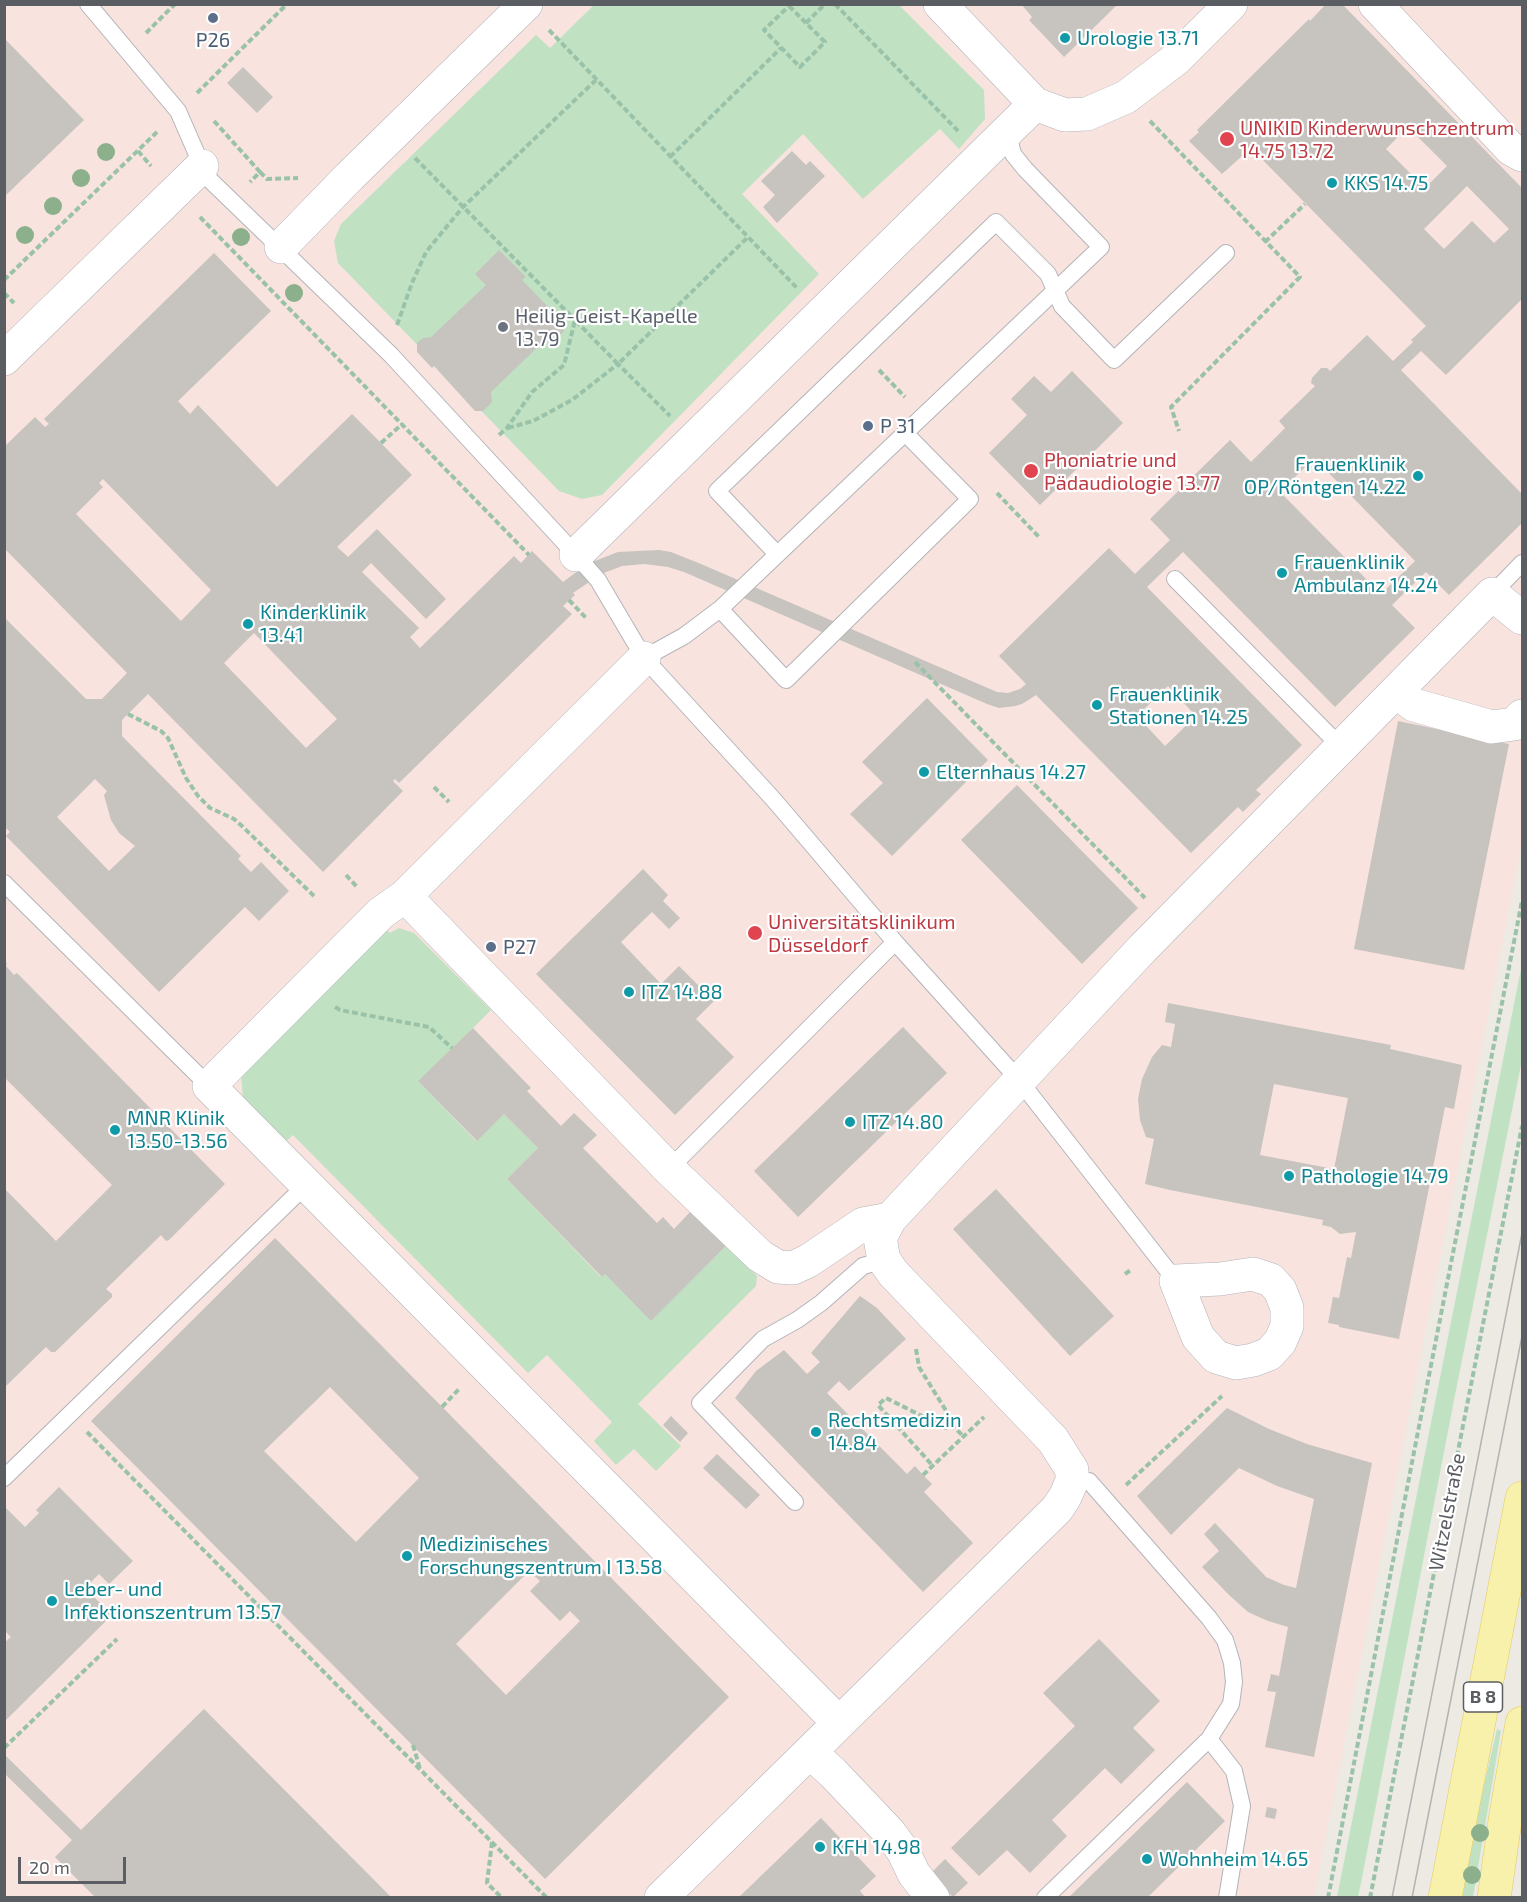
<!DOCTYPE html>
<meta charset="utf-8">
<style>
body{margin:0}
#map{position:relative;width:1527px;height:1902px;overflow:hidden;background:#eceae2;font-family:"Exo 2",sans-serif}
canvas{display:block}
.frame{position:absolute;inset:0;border:6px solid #5a5d62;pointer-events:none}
.scale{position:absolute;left:18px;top:1857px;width:108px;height:27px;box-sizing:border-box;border:3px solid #5a5d62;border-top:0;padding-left:8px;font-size:18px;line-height:21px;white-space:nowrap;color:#5a5d62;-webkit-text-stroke:4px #fff;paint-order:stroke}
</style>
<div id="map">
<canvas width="1527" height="1902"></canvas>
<div class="frame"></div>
<div class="scale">20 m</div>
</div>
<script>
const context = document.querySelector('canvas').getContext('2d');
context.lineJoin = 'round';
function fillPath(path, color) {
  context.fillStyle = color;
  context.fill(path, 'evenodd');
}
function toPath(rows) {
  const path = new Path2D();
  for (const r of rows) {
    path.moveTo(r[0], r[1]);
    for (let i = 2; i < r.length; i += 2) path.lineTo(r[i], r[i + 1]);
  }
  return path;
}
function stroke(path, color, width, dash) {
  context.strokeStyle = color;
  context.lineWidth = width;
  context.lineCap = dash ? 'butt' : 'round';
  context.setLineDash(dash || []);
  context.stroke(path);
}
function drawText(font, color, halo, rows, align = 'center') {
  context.font = font + ' "Exo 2",sans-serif';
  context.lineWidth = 4.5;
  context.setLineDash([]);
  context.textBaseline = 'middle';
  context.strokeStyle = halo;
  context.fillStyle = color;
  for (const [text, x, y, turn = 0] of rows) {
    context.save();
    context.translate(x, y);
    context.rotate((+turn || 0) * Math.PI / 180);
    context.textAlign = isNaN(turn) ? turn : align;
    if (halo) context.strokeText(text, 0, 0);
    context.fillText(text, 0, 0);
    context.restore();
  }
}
fillPath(toPath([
 [5,5,1522,5,1522,843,1314,1897,5,1898]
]), '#f8e3df');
fillPath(toPath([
 [594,5,899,5,984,90,985,119,959,149,940,129,863,199,803,134,742,194,819,274,602,495,582,499,559,491,338,263,334,241,341,224,536,35,550,48],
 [383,927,390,933,399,928,414,933,491,1010,419,1082,476,1141,504,1114,538,1148,507,1179,601,1277,605,1274,651,1320,726,1246,757,1276,756,1286,638,1404,681,1446,656,1471,634,1449,616,1465,594,1441,612,1422,547,1355,528,1373,293,1135,282,1145,243,1100,241,1071],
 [1522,964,1522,1060,1455,1395,1361,1883,1358,1897,1337,1897],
 [1497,1729,1501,1731,1473,1897,1462,1898,1479,1807]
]), '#c0e2c3');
fillPath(toPath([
 [1021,4,1118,4,1064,57,1029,20,1032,17],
 [1326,4,1342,4,1522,188,1522,299,1446,375,1421,351,1401,370,1522,494,1522,523,1449,595,1426,572,1392,605,1415,628,1335,707,1183,552,1147,587,1302,745,1256,790,1261,794,1243,812,1238,807,1191,853,1036,695,1022,704,1015,706,999,708,987,704,684,572,668,567,644,564,622,566,601,574,573,593,575,595,563,606,572,614,399,783,395,779,393,781,403,791,323,872,148,694,122,720,122,736,241,856,238,859,251,872,261,862,289,891,259,921,245,907,159,992,6,836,10,832,4,826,4,617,86,699,102,699,127,673,4,548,4,447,35,417,45,427,49,424,44,419,214,253,271,311,178,401,190,414,198,405,277,487,352,414,381,443,412,475,337,547,348,557,377,529,446,599,426,619,371,563,362,572,419,628,410,637,420,648,514,556,521,563,532,551,563,582,587,564,618,552,659,550,671,552,701,564,997,692,1008,693,1020,689,1026,684,999,656,1109,548,1135,574,1170,540,1150,519,1230,440,1251,462,1285,428,1279,421,1315,386,1311,383,1312,378,1321,368,1327,368,1330,371,1367,335,1393,361,1413,342,1411,340,1426,326,1251,148,1222,174,1189,141,1199,132,1197,130,1309,19,1310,21],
 [1408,127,1447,166,1425,188,1386,149],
 [1467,186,1509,229,1494,243,1472,221,1444,249,1424,229],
 [1314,458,1415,561,1381,594,1280,492],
 [103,479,211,590,181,621,76,514,103,487,99,483],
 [254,633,337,719,306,748,224,663],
 [1168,686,1196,716,1165,746,1137,716],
 [95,779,107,791,104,795,111,820,119,833,135,846,109,871,57,817],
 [4,38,84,120,4,197],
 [243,67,273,97,257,113,227,83],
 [792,151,806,165,810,161,825,176,777,223,763,207,775,195,761,181],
 [499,250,526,277,522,280,563,322,564,331,555,340,545,340,491,392,492,402,483,411,475,411,434,366,432,368,417,352,417,343,423,338,431,337,486,285,475,274],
 [1072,371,1123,423,1040,505,989,453,1027,415,1011,399,1034,376,1051,392],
 [927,698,988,760,892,856,850,814,883,783,862,762],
 [1398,721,1509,744,1464,970,1354,949],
 [1017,785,1138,908,1082,964,961,840],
 [643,869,668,895,663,901,680,918,669,929,652,912,621,942,661,984,679,966,714,1001,696,1019,734,1057,675,1115,536,974],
 [4,961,7,963,6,966,14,975,17,973,225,1184,169,1240,166,1241,161,1235,106,1289,112,1294,112,1297,55,1352,51,1352,46,1347,4,1388,4,1188,56,1241,112,1185,4,1077],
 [1168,1003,1391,1045,1390,1049,1462,1065,1454,1109,1445,1107,1399,1339,1339,1327,1339,1325,1328,1323,1333,1297,1339,1298,1347,1257,1351,1258,1356,1232,1340,1234,1331,1227,1322,1225,1323,1220,1170,1190,1145,1184,1154,1139,1146,1137,1140,1120,1138,1099,1142,1079,1152,1057,1162,1045,1171,1047,1175,1024,1165,1022],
 [1274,1084,1348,1098,1334,1169,1260,1155],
 [903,1027,947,1073,798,1217,754,1171],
 [473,1028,531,1088,527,1091,561,1126,574,1113,597,1135,583,1148,657,1223,663,1217,674,1229,691,1211,726,1246,651,1321,605,1274,602,1277,507,1179,538,1148,504,1114,477,1141,418,1081],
 [996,1189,1114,1316,1070,1356,953,1229],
 [275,1238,729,1697,545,1879,91,1421],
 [330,1387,419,1478,356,1542,264,1451],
 [529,1571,540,1581,530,1591,560,1621,570,1611,580,1621,506,1695,456,1644],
 [860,1296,877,1308,906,1339,849,1391,839,1381,827,1393,907,1474,915,1466,923,1475,932,1484,924,1492,973,1543,923,1592,735,1398,756,1371,784,1350,807,1374,820,1362,811,1353],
 [1227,1408,1269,1429,1307,1444,1372,1463,1314,1757,1265,1747,1276,1692,1267,1691,1271,1674,1279,1676,1288,1627,1268,1621,1248,1612,1228,1594,1202,1567,1219,1551,1204,1534,1215,1523,1266,1577,1284,1585,1296,1588,1314,1499,1277,1486,1239,1468,1171,1535,1137,1496],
 [671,1416,688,1433,680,1442,663,1425],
 [717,1454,760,1495,746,1509,703,1468],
 [59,1487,133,1561,109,1584,99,1574,85,1588,112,1615,4,1722,4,1643,11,1637,4,1630,4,1506,25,1527,39,1513,36,1510],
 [1099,1639,1160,1701,1133,1728,1155,1750,1121,1784,1105,1768,1052,1820,1067,1836,1030,1873,1007,1850,979,1876,951,1848,1075,1726,1043,1693],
 [204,1709,392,1898,96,1898,55,1857,72,1840,4,1773,4,1754,81,1830],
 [1187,1782,1225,1821,1147,1898,1068,1898],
 [1267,1807,1277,1809,1275,1819,1265,1817],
 [821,1818,876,1876,860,1891,866,1898,738,1898],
 [945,1859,968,1883,953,1897,930,1874]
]), '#c7c4bf');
const lane = toPath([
 [88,4,178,111,202,166,211,181,391,355,576,555,598,580,644,658,774,800,895,942,1019,1080,1176,1281],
 [905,433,970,499,786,680,720,609,923,416,1101,247,1025,169,1013,154,1007,130],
 [777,554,717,491,996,222,1048,274,1062,306,1114,360,1226,253],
 [1175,579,1341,747],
 [1492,594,1522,563],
 [644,658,684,636,720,609],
 [4,883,209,1086],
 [669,1169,895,942],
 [4,1478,306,1185],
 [795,1502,700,1403,763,1339,797,1320,821,1303,863,1266,884,1260],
 [1209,1739,1234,1771,1242,1806,1227,1898],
 [1045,1898,1209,1739,1231,1704,1234,1682,1232,1663,1225,1640,1209,1618,1089,1481,1072,1481]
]);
const street = toPath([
 [940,4,1035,104,1065,115,1087,114,1126,97,1176,59,1231,4],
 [1375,4,1511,149,1522,155],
 [281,247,349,177,526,4],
 [4,359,202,166],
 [576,555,1035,104],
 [644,658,405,896,381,913,209,1086,839,1723],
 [1396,692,1414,705,1492,727,1514,724,1522,716],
 [405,896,669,1169,760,1256,778,1267,793,1268,808,1261,863,1224,890,1219],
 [1253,1274,1271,1280,1280,1290,1287,1308,1287,1326,1280,1342,1269,1354,1253,1360,1236,1363,1216,1357,1198,1337,1176,1281,1220,1279,1253,1274],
 [810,1752,833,1773,889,1832,903,1851,914,1874,933,1898],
 [661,1898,1057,1509,1065,1497,1072,1481,1072,1470,1053,1440,893,1273,884,1260,880,1238,890,1219,1143,948,1492,594,1522,618]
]);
const primary = toPath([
 [1445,1898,1522,1498],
 [1494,1898,1506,1814,1522,1723]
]);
stroke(lane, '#b3b4b8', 18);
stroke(street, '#b3b4b8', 34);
stroke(primary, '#e5ca62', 34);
stroke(toPath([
 [835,4,958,131],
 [789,6,825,42,800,67,764,30,789,6],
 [806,23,825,4],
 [549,30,797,288],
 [146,33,175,4],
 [197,93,287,4],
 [214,121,260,172,250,182],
 [1150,121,1300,277,1171,407,1179,431],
 [138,151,151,166],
 [670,157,781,48],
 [415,158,575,320],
 [260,172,267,179,298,178],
 [200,217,529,555],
 [1265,242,1305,204],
 [4,280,157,132],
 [4,293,14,303],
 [397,325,412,283,426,252,444,230,463,207,596,80],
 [879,370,905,397],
 [508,428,533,421,572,400,618,364,670,416],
 [499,435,507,428,532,392,564,365,575,320,618,364,748,237],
 [381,443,402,424],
 [997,493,1039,537],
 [569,600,587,619],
 [915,662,1145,898],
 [128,714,161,731,168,738,186,778,198,796,210,808,234,819,243,827,314,896],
 [434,787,449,802],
 [346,875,358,888],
 [335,1007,340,1010,429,1027,452,1048],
 [1125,1274,1132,1269],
 [916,1349,919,1367,953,1422,946,1428,886,1398,878,1405,933,1466],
 [442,1407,460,1388],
 [951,1424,964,1437],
 [87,1432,547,1898],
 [923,1475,984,1417],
 [1126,1485,1222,1396],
 [413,1745,420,1769],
 [4,1748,117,1639],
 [492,1842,487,1883,502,1898],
 [1328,1898,1414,1452,1522,901],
 [1370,1898,1522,1126]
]), '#9ac2a9', 4, [6, 3]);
stroke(lane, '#fff', 16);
stroke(street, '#fff', 33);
stroke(primary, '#f8f1ab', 33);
stroke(toPath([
 [1392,1898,1522,1233],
 [1412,1898,1522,1336]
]), '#b2b3b3', 1.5);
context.fillStyle = '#8bb08b';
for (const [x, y] of [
 [106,152],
 [81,178],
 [53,206],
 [25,235],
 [241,237],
 [294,293],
 [1480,1833],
 [1472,1875]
]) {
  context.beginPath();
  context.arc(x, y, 9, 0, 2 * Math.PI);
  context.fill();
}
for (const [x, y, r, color] of [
 [213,18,6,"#5c6f8a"],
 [1065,38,6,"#0f9aa8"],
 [1227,139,8,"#e0444e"],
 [1332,183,6,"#0f9aa8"],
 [503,327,6,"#6b7280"],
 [868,426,6,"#5c6f8a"],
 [1031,471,8,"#e0444e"],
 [1418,476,6,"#0f9aa8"],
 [1282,573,6,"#0f9aa8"],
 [248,624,6,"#0f9aa8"],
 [1097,705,6,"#0f9aa8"],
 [924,772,6,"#0f9aa8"],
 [755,933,8,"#e0444e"],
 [491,947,6,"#5c6f8a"],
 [629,992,6,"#0f9aa8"],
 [850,1122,6,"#0f9aa8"],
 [115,1130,6,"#0f9aa8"],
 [1289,1176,6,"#0f9aa8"],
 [816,1432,6,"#0f9aa8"],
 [407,1556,6,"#0f9aa8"],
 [52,1601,6,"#0f9aa8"],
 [820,1847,6,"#0f9aa8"],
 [1147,1859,6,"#0f9aa8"]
]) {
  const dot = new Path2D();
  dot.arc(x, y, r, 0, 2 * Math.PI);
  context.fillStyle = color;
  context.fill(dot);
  stroke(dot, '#fff', 2);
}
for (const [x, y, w] of [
 [1483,1697,39]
]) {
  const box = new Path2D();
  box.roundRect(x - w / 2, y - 15, w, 30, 4.5);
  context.fillStyle = '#fff';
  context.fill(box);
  stroke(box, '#5a5d62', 1.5);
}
drawText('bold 18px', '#5a5d62', null, [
 ["B 8",1483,1697]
]);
drawText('20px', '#0d838f', '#fff', [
 ["Urologie 13.71",1077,38],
 ["KKS 14.75",1344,183],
 ["Frauenklinik",1406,464,"right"],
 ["OP/Röntgen 14.22",1406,487,"right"],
 ["Frauenklinik",1294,562],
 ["Ambulanz 14.24",1294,585],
 ["Kinderklinik",260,612],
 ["13.41",260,635],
 ["Frauenklinik",1109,694],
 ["Stationen 14.25",1109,717],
 ["Elternhaus 14.27",936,772],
 ["ITZ 14.88",641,992],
 ["MNR Klinik",127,1118],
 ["13.50-13.56",127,1141],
 ["ITZ 14.80",862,1122],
 ["Pathologie 14.79",1301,1176],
 ["Rechtsmedizin",828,1420],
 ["14.84",828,1443],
 ["Medizinisches",419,1544],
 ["Forschungszentrum I 13.58",419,1567],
 ["Leber- und",64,1589],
 ["Infektionszentrum 13.57",64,1612],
 ["KFH 14.98",832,1847],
 ["Wohnheim 14.65",1159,1859]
], 'left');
drawText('20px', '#4e5e75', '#fff', [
 ["P26",213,40,"center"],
 ["P 31",880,426],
 ["P27",503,947]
], 'left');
drawText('20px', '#be3a42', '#fff', [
 ["UNIKID Kinderwunschzentrum",1240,128],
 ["14.75 13.72",1240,151],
 ["Phoniatrie und",1044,460],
 ["Pädaudiologie 13.77",1044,483],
 ["Universitätsklinikum",768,922],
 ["Düsseldorf",768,945]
], 'left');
drawText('20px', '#5b616d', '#fff', [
 ["Heilig-Geist-Kapelle",515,316],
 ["13.79",515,339]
], 'left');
drawText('20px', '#5a5d62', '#fff', [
 ["Witzelstraße",1447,1512,-79]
]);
</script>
